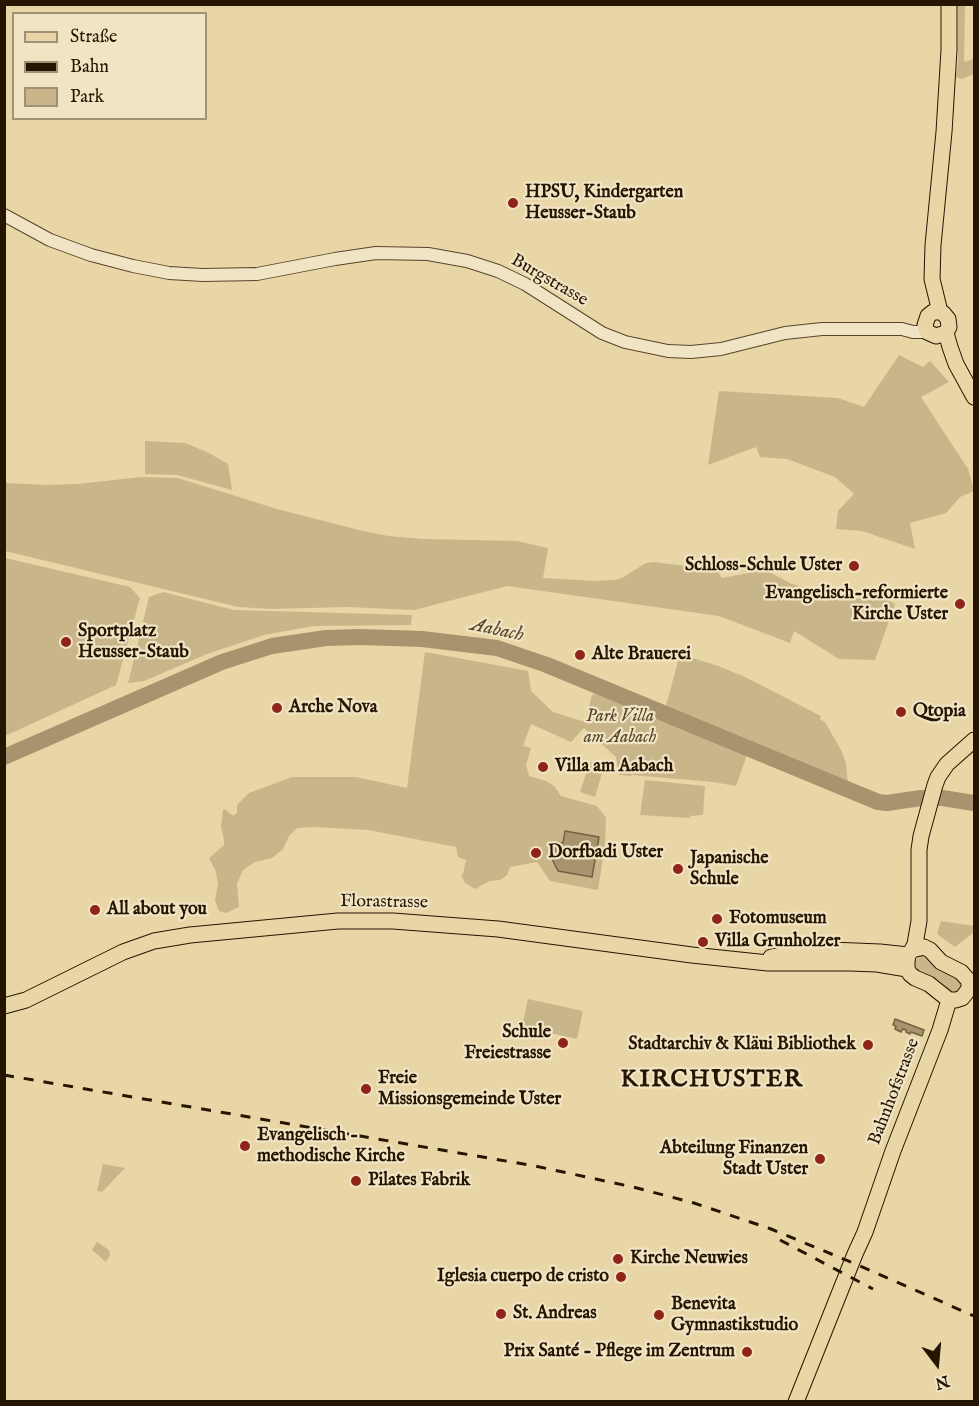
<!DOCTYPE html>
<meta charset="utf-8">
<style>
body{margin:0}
#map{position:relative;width:979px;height:1406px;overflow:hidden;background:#e9d6a6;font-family:"IM FELL English",serif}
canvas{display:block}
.frame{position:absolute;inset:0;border:6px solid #261500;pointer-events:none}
.legend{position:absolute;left:12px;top:12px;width:195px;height:108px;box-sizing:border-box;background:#f1e4c5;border:2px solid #a09176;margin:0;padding:8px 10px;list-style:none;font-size:18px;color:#261500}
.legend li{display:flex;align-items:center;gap:12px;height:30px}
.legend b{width:30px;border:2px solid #a09176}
.north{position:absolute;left:907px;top:1334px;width:60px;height:60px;-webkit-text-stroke:4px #f1e4c5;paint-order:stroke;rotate:164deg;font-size:16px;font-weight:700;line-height:24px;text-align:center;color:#261500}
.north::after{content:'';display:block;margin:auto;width:21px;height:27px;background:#261500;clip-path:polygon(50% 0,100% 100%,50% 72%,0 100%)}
</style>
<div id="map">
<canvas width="979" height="1406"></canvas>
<div class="frame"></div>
<ul class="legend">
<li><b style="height:8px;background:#e9d6a6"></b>Straße</li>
<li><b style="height:8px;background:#261500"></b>Bahn</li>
<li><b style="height:16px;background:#c8b58a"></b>Park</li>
</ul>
<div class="north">N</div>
</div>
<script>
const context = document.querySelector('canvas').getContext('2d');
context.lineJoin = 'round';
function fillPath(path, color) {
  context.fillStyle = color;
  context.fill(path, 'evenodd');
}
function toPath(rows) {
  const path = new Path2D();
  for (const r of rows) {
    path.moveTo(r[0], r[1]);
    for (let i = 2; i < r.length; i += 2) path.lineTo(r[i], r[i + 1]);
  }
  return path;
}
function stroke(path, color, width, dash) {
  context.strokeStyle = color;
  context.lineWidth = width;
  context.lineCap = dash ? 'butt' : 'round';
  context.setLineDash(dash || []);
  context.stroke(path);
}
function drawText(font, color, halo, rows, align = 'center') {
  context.font = font + ' "IM FELL English",serif';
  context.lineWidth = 4.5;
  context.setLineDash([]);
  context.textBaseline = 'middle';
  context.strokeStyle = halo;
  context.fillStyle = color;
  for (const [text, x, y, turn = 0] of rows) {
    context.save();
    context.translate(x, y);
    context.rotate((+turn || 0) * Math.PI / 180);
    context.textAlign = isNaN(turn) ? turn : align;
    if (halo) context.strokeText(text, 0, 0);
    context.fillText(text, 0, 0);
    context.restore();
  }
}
fillPath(toPath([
 [958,5,965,5,964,62,974,59,974,74,962,79,956,77,958,63],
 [899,355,923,367,930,361,949,382,921,397,968,469,974,490,974,491,960,497,946,513,910,523,915,549,862,531,836,529,838,511,854,494,835,477,787,459,760,457,756,447,708,465,719,391,838,398,864,407],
 [145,441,185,443,207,452,228,464,232,490,177,475,145,474],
 [141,477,178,478,277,509,363,531,388,536,423,539,517,541,548,548,543,578,594,581,615,580,622,578,646,563,654,562,701,568,715,567,722,578,765,570,792,584,836,596,871,600,875,593,895,604,875,660,839,659,794,631,790,643,719,616,507,586,414,610,347,607,272,609,238,607,5,551,5,483,46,485,77,484],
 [5,558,130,587,140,598,116,685,5,736],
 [163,592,234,610,412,615,411,625,314,626,264,635,207,654,144,681,128,683,149,597],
 [425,652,528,671,531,691,553,712,585,722,592,695,596,693,624,703,747,755,736,786,713,782,632,775,631,776,619,775,616,757,584,728,571,742,531,724,523,746,531,748,526,765,529,776,546,781,554,786,561,796,597,806,606,818,605,846,598,890,550,881,537,862,510,867,507,875,500,880,490,881,475,889,465,883,461,875,463,874,466,860,458,857,456,847,368,830,314,827,297,828,289,836,283,849,272,858,255,862,243,870,237,884,239,907,226,913,219,911,215,900,218,884,216,872,209,858,224,845,224,840,221,827,223,810,225,809,233,816,237,813,237,805,249,793,292,777,356,777,407,788],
 [680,654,718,666,743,676,821,716,820,719,825,722,841,750,846,763,848,786,665,709],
 [590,762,604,766,595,797,580,792],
 [645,780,705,786,703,815,690,816,690,818,640,815],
 [941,921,974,926,974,932,955,947,937,934],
 [921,956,926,956,939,969,955,976,962,983,961,990,955,993,951,992,939,980,917,969,915,965,915,961],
 [528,999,583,1011,577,1039,522,1027],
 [103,1164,125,1168,102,1192,97,1191],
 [97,1242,109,1250,110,1255,106,1262,92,1250]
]), '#c8b58a');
const water = toPath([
 [565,831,599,837,592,877,558,871,553,861,556,842,563,843,565,831],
 [895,1019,924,1030,922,1036,911,1032,910,1034,906,1032,906,1030,903,1029,901,1032,895,1029,896,1026,893,1025,895,1019]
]);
fillPath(water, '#a7946e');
stroke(water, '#736142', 1.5);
stroke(toPath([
 [4,757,222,662,272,646,326,638,360,637,422,639,497,648,547,665,878,802,887,803,921,798,942,798,974,803]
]), '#a7946e', 16);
const minor = toPath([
 [4,215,50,240,91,255,133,266,169,273,203,275,257,274,335,259,376,253,428,254,467,261,498,271,525,284,602,333,625,342,668,351,691,352,721,349,785,333,822,329,902,329,913,332,927,332]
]);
const major = toPath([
 [940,312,932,279,933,245,944,132,949,50,949,4],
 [946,333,936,336,927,332,925,325,928,316,933,312,940,312,943,313,948,319,949,327,946,333,950,347,956,364,974,397],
 [912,950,924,947,930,950,941,962,961,972,969,981,969,988,966,993,962,998,956,1000,949,1000,929,984,915,978,910,974,907,969,907,961,908,955,912,950,915,944,919,921,919,850,921,836,935,785,938,777,947,764,974,740],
 [771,957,802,951,831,950,880,952,908,955],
 [4,1006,26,1000,123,952,154,941,190,935,338,921,393,921,498,929,692,955,768,963,850,963,877,964,907,969],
 [796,1402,855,1254,865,1232,893,1151,940,1030,949,1000]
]);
stroke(minor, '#57452a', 14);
stroke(major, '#261500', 17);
stroke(minor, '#f1e4c5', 12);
stroke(major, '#e9d6a6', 15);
stroke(toPath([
 [4,1075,535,1166,633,1187,694,1203,771,1229,858,1265,974,1316],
 [780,1240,873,1289]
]), '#261500', 3, [10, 10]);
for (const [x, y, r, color] of [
 [513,203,6,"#8f2418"],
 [854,566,6,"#8f2418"],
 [960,604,6,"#8f2418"],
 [66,642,6,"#8f2418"],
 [580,655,6,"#8f2418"],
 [277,708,6,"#8f2418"],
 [901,712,6,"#8f2418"],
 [543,767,6,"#8f2418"],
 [536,853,6,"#8f2418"],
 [678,869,6,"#8f2418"],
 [95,910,6,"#8f2418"],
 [717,919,6,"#8f2418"],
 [703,942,6,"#8f2418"],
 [563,1043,6,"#8f2418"],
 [868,1045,6,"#8f2418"],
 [366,1089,6,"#8f2418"],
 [245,1146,6,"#8f2418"],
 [820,1159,6,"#8f2418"],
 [356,1181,6,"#8f2418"],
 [618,1259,6,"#8f2418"],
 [621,1277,6,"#8f2418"],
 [501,1314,6,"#8f2418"],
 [659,1315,6,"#8f2418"],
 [747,1352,6,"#8f2418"]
]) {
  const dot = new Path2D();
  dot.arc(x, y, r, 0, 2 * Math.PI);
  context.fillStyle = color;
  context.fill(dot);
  stroke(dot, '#f1e4c5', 2);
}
drawText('bold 18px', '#261500', '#f1e4c5', [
 ["HPSU, Kindergarten",525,193],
 ["Heusser-Staub",525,214],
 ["Schloss-Schule Uster",842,566,"right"],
 ["Evangelisch-reformierte",948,594,"right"],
 ["Kirche Uster",948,615,"right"],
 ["Sportplatz",78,632],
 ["Heusser-Staub",78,653],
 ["Alte Brauerei",592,655],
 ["Arche Nova",289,708],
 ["Qtopia",913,712],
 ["Villa am Aabach",555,767],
 ["Dorfbadi Uster",548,853],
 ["Japanische",690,859],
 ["Schule",690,880],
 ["All about you",107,910],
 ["Fotomuseum",729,919],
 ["Villa Grunholzer",715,942],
 ["Schule",551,1033,"right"],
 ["Freiestrasse",551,1054,"right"],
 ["Stadtarchiv & Kläui Bibliothek",856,1045,"right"],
 ["Freie",378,1079],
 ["Missionsgemeinde Uster",378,1100],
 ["Evangelisch -",257,1136],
 ["methodische Kirche",257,1157],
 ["Abteilung Finanzen",808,1149,"right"],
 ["Stadt Uster",808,1170,"right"],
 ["Pilates Fabrik",368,1181],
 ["Kirche Neuwies",630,1259],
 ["Iglesia cuerpo de cristo",609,1277,"right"],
 ["Benevita",671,1305],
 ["Gymnastikstudio",671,1326],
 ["St. Andreas",513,1314],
 ["Prix Santé - Pflege im Zentrum",735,1352,"right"]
], 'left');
drawText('18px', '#261500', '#f1e4c5', [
 ["Burgstrasse",549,281,30],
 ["Florastrasse",384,903,1],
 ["Bahnhofstrasse",895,1092,-69]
]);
drawText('italic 18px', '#574529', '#f1e4c5', [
 ["Park Villa",620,717],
 ["am Aabach",620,738]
]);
drawText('italic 20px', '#5a482c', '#f1e4c5', [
 ["Aabach",497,631,12]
]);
context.letterSpacing = '1.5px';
drawText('bold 24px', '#261500', '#f1e4c5', [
 ["KIRCHUSTER",712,1081]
]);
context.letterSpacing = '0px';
</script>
